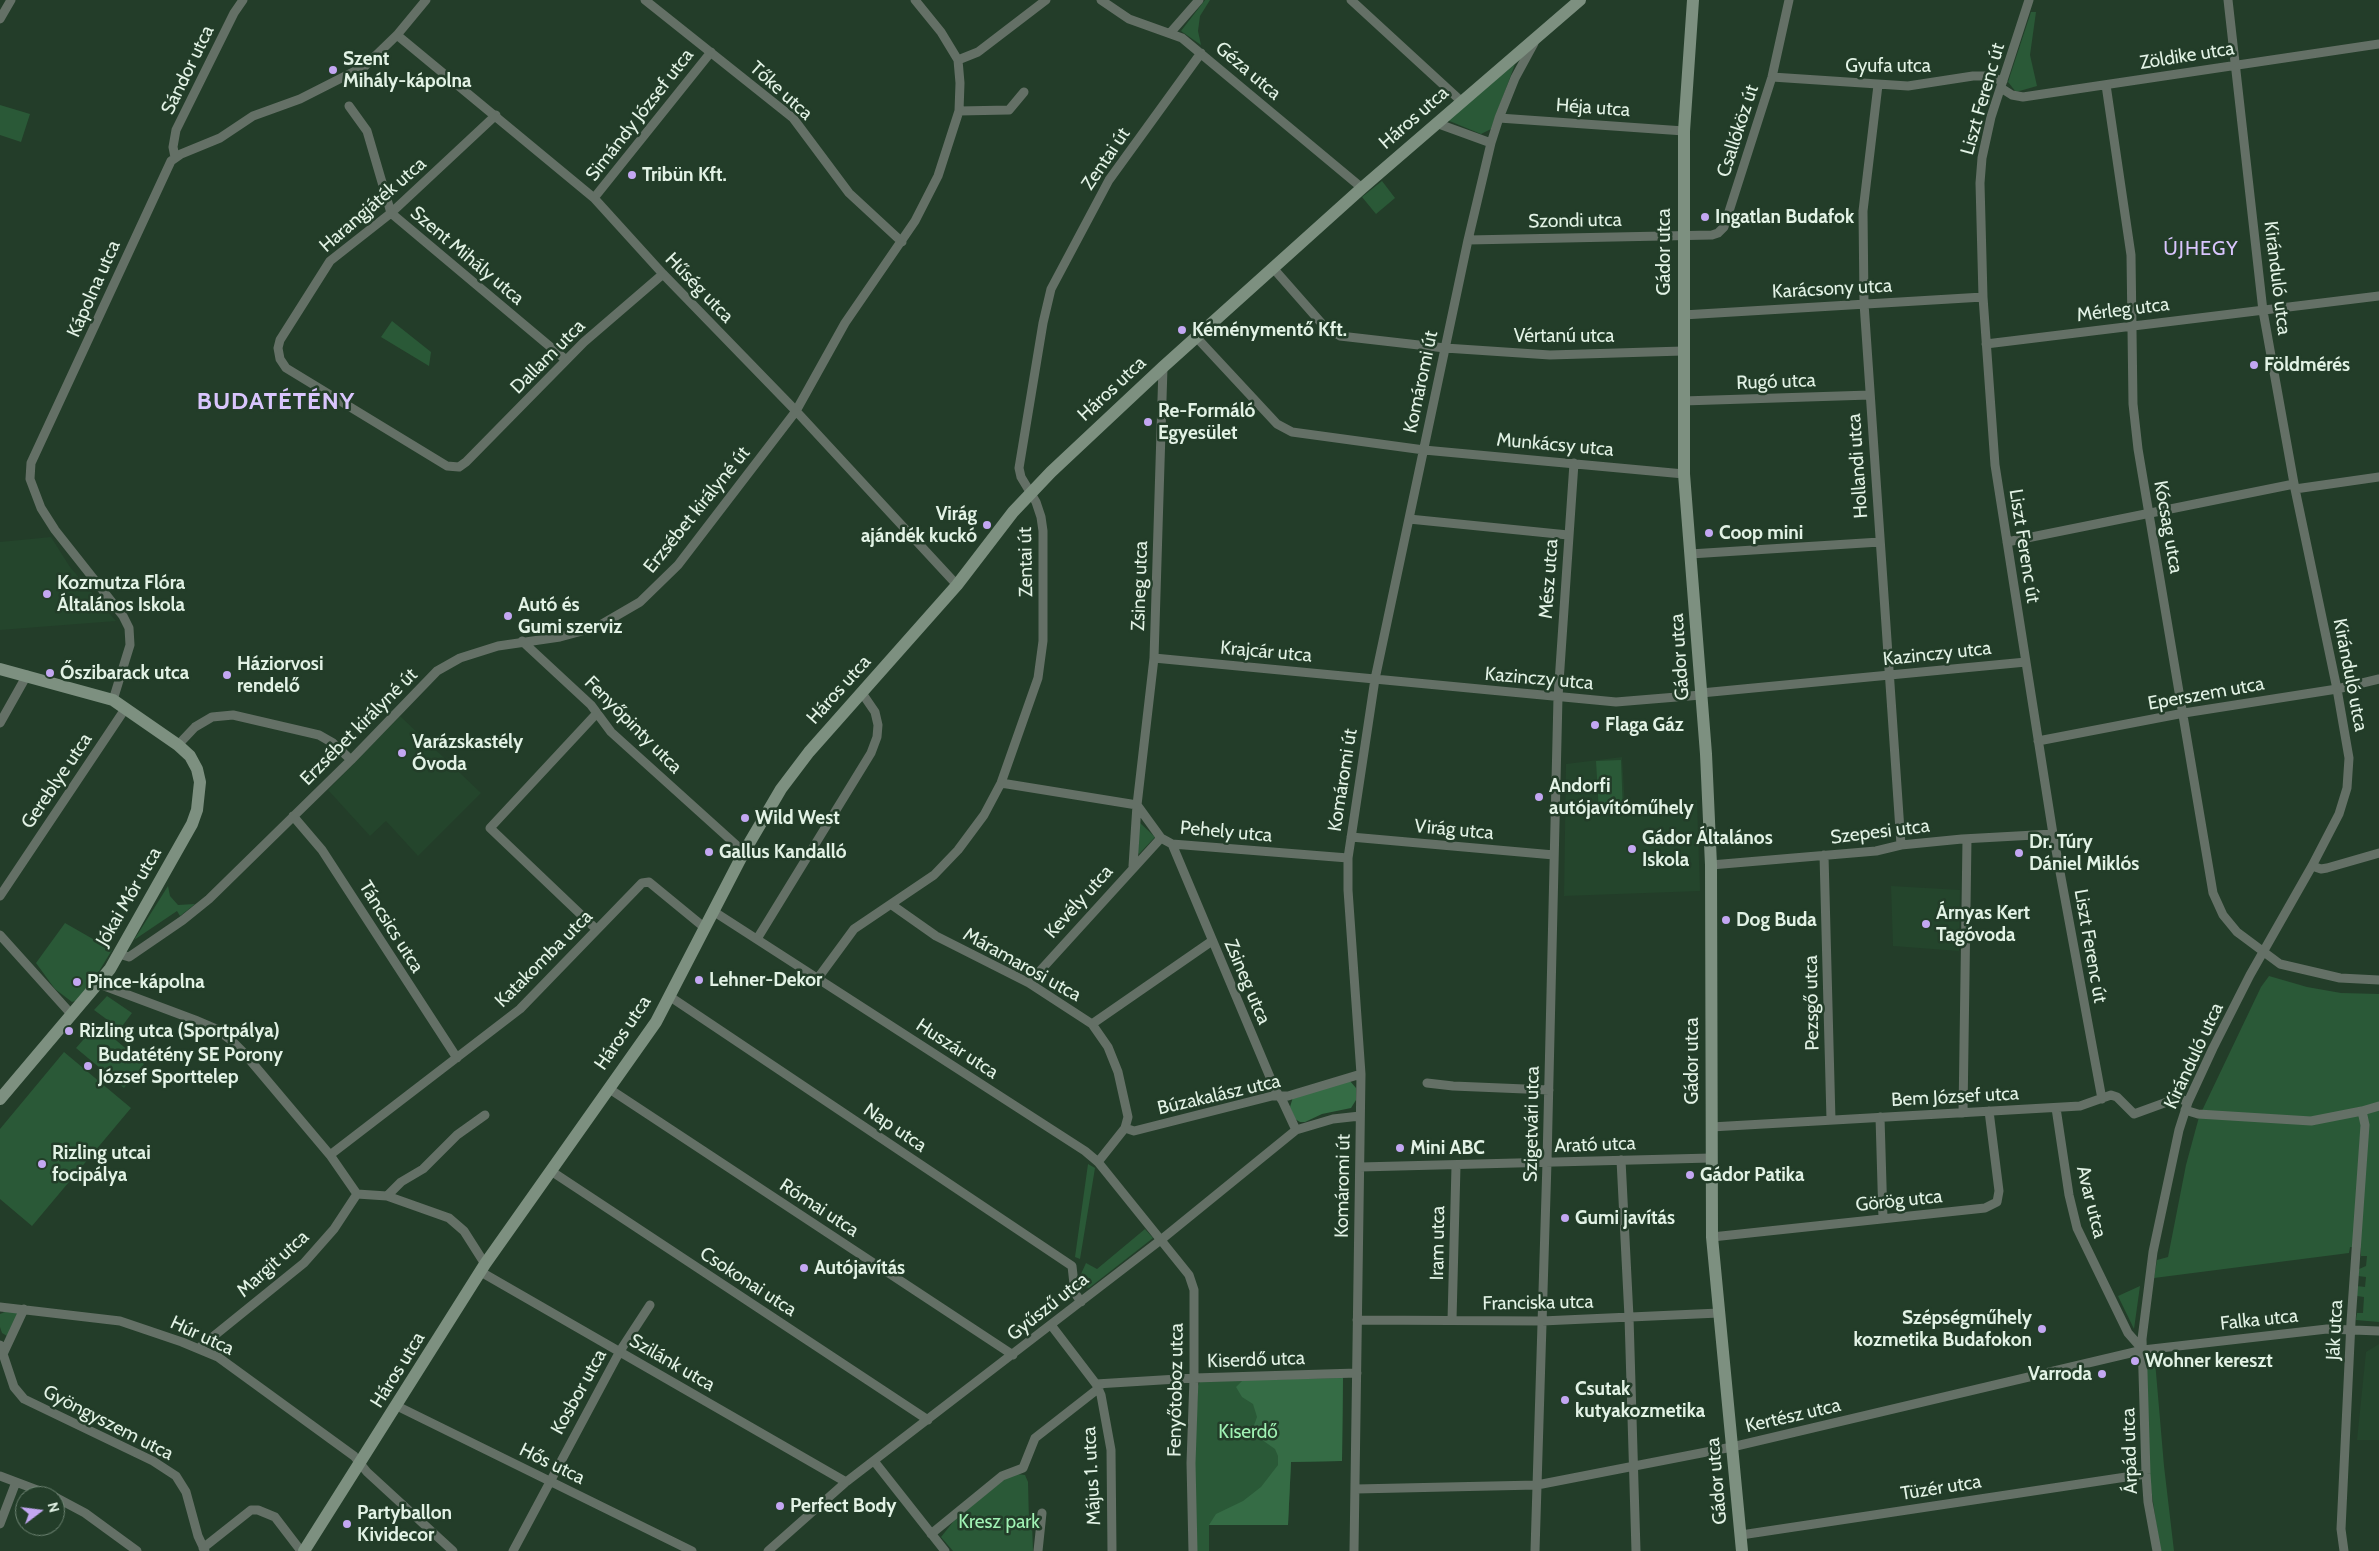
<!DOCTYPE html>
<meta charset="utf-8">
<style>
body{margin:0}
#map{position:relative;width:2379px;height:1551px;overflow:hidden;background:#233d29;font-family:Cabin,sans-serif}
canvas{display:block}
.north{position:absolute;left:15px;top:1486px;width:50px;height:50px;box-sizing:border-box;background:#233d29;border:1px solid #6f8574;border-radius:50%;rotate:75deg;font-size:14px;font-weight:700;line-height:20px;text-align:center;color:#e2f2e5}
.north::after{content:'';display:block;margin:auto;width:18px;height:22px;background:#c3a7f2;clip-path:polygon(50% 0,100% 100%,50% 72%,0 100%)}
</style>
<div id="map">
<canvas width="2379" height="1551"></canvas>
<div class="north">N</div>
</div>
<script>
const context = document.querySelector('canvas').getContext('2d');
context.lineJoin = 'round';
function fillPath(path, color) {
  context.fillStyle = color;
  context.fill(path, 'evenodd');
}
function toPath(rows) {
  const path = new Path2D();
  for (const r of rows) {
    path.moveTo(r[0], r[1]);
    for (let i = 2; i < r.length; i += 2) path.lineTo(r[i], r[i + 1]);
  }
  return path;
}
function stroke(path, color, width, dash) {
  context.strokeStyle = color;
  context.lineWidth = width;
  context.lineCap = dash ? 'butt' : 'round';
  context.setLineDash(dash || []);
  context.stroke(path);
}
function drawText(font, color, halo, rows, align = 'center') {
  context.font = font + ' Cabin,sans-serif';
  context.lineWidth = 5;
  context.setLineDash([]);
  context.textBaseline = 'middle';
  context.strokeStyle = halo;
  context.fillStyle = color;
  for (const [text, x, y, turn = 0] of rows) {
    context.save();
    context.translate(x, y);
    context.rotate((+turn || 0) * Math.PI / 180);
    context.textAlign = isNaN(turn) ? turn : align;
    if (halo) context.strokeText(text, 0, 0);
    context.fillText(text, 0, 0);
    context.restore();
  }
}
fillPath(toPath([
 [51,537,70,567,116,621,0,630,0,542],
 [400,716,481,793,418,856,386,821,370,836,328,790],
 [1622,757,1625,806,1697,800,1700,891,1564,896,1566,764],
 [1891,886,1960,890,1959,951,1893,946],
 [2379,1344,2379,1440,2357,1440,2366,1352]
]), '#24452c');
fillPath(toPath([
 [1205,0,1210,0,1200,16,1198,31,1201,45,1181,31],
 [2031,12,2036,12,2030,55,2037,86,2016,92,2008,82],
 [1515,64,1491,129,1481,134,1447,120],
 [0,105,30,114,21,142,0,135],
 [1382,181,1395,198,1376,214,1362,197],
 [392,321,431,352,429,366,381,337],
 [1621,760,1623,812,1599,813,1596,761],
 [1139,822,1155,837,1139,854,1138,853],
 [168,886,170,896,178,905,195,904,180,916,177,911,134,940],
 [65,923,112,950,93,981,75,1001,72,1002,55,989,36,963],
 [2269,976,2307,987,2341,993,2379,994,2379,1322,2356,1320,2357,1313,2363,1313,2364,1297,2357,1296,2357,1286,2365,1287,2366,1277,2358,1276,2359,1269,2366,1266,2367,1256,2361,1256,2361,1248,2350,1247,2349,1253,2154,1278,2157,1260,2168,1257,2186,1165,2199,1117,2261,987],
 [107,996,132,1013,120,1029,94,1010],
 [97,1024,144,1064,124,1088,76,1048],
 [64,1052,131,1108,32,1226,0,1199,0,1129],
 [1088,1164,1095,1168,1080,1259,1075,1257],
 [1145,1229,1153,1238,1089,1288,1084,1287,1081,1274,1086,1263,1097,1269],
 [2140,1286,2134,1329,2118,1296],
 [7,1311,17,1313,17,1317,7,1336,2,1333,0,1327,0,1314],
 [2153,1354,2159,1356,2155,1361,2164,1466,2174,1551,2160,1551,2149,1473,2146,1360],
 [1343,1378,1342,1461,1291,1462,1288,1525,1209,1525,1209,1551,1196,1551,1194,1464,1198,1386,1200,1381],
 [1017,1474,1025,1475,1028,1482,1029,1522,1032,1523,1033,1551,953,1551,941,1537,957,1517,1006,1478]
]), '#2a5937');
fillPath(toPath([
 [1350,1081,1356,1088,1356,1100,1351,1108,1322,1114,1305,1122,1300,1122,1295,1119,1290,1107,1293,1097],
 [1343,1378,1342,1461,1291,1462,1288,1525,1209,1525,1216,1514,1243,1501,1261,1487,1278,1465,1278,1456,1275,1449,1258,1437,1253,1428,1257,1417,1253,1404,1242,1397,1236,1387,1243,1380]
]), '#356c45');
stroke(toPath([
 [645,0,793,118,849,193,902,242],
 [1101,0,1129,19,1182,38,1362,188],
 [1351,0,1461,101],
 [2029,0,1991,117,1982,158,1980,183,1983,297,1995,465,2053,834,2102,1099],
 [0,19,11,0],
 [1171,32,1199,0],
 [397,35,594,198,663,274,796,411,957,585],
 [958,60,978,52,1046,0],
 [1772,77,1908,86,1973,76,1987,76,2003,81],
 [1878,85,1863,211,1864,303,1901,845],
 [2106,85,2131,255,2133,404,2138,449,2213,893,2223,915,2237,932,2280,964,2340,978,2379,980],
 [2001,88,2012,95,2023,97,2379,44],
 [349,106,367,131,391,213,566,360],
 [959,111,1009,110,1024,92],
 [496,115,391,213,330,261,280,340,278,348,280,359,286,368,447,466,459,467,466,462,584,342,663,274],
 [1499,118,1684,131],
 [1436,123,1491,143],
 [175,157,173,147,176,130,234,13,243,0],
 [594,198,711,52],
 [1468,240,1712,235,1718,233,1724,227,1772,77,1789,0],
 [1273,268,1324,326,1340,336,1445,348,1550,355,1683,351],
 [1683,315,1983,297],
 [1197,338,1277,424,1292,432,1424,450,1684,474],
 [1986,344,2379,296],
 [1683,401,1870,395],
 [2295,489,2379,477],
 [1409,519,1568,535],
 [2007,542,2294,484],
 [1690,554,1880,542],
 [522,641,591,705,611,732,744,852],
 [1154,658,1616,702,1701,695],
 [1701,693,2026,662],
 [113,700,130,645,129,628,123,616,55,530,41,508,30,479,31,463,171,161,181,154,220,138,253,116,300,99,365,66,397,35,426,0],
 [0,723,27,675],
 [2038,741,2184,713,2337,689,2379,679],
 [178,745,195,727,212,717,233,715,319,735,333,743,351,760],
 [1001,783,1137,805,1161,838,1172,844,1348,858],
 [293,816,322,850,457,1058],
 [1351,837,1554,855],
 [1172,844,1275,1089,1283,1102,1296,1130],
 [1824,855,1831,1120],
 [1711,865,1876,851,1901,845,1962,839,2053,834],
 [1133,866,1137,805,1154,658,1163,367],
 [2312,866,2321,869,2327,868,2379,853],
 [0,896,125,709],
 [892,905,936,936,1029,983,1092,1024,1108,1047,1118,1072,1128,1117,1125,1128],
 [713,911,1085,1151,1098,1162,1189,1275,1194,1290,1194,1378,1191,1463,1193,1551],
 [596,929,490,828,597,713],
 [0,935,72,1015],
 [757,939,871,753,877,737,878,725,875,712,862,693],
 [119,954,129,957,183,920,209,899,351,760,437,671,460,658,498,646,560,637,597,627,640,602,678,565,796,411,845,323,915,221,938,176,959,111,960,83,958,60,941,32,915,0],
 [818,978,854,929,934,875,958,850,984,815,1001,783,1038,678,1043,641,1043,531,1041,517,1036,502,1021,477,1019,468,1043,323,1051,289,1109,180,1201,53],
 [1029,983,1161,838],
 [99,984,195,1020,216,1029,231,1040,244,1053,330,1155,357,1194],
 [669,996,1072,1266,1075,1293,1081,1302],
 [1092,1024,1212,941],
 [1427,1083,1453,1086,1549,1090],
 [608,1088,1013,1355],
 [2056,1108,2069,1195,2077,1228,2128,1333,2143,1350],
 [2185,1110,2198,1114,2311,1121,2362,1111],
 [1963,1113,1967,839],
 [1880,1117,1883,1219],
 [1711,1127,2080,1106,2111,1095,2117,1097,2134,1114,2178,1098,2188,1102],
 [330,1155,520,1009,642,883,649,882,705,928],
 [1621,1160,1629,1317,1636,1551],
 [1098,1162,1125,1128,1134,1131,1272,1096,1288,1096,1361,1074],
 [1360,1167,1711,1158],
 [551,1171,928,1420],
 [357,1194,387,1196,449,1218,464,1231,485,1264],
 [387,1196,401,1182,423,1169,457,1135,485,1115],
 [1712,1237,1985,1208,1997,1202,1999,1191,1989,1111],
 [481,1272,846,1482],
 [0,1307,120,1321,182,1342,218,1357,354,1456,367,1472,453,1551],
 [1357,1320,1542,1321,1719,1313],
 [1452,1320,1456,1166],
 [1051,1325,1096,1384,1101,1395,1111,1450,1112,1551],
 [0,1345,14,1387,24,1399,153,1461,176,1476,186,1492,198,1536,205,1551],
 [199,1348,304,1263,334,1229,357,1194],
 [3,1354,24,1309],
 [1096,1384,1194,1378,1357,1373],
 [397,1406,692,1551],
 [874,1461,945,1551],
 [0,1476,53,1496],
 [1356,1489,1537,1485,1732,1447,2143,1350,2327,1329,2379,1331],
 [55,1497,85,1513,137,1551],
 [0,1524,16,1482],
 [931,1534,1002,1476,1023,1468,1035,1438,1099,1388],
 [1741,1535,2146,1474],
 [203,1548,251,1510,258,1510,275,1517,301,1551],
 [513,1551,620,1351,650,1305],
 [768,1551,846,1482,1162,1239,1296,1130,1333,1119,1360,1116],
 [1038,1551,1042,1513],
 [1354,1551,1361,1074,1348,890,1348,858,1375,679,1468,240,1491,143,1499,118,1515,78,1534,43],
 [1535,1551,1547,1162,1558,697,1574,463],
 [2157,1551,2148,1502,2146,1474,2142,1339,2153,1252,2179,1130,2188,1102,2213,1048,2250,975,2312,866,2339,814,2347,788,2349,758,2337,689,2295,489,2263,311,2228,0],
 [2344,1551,2341,1529,2351,1322,2365,1125,2362,1111,2379,1106]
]), '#647066', 9);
stroke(toPath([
 [1693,0,1684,131,1684,474,1706,754,1711,865,1712,1237,1742,1551],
 [0,669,113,700,178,745,190,756,197,769,200,782,197,810,192,824,110,969,0,1099],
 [304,1551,485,1264,656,1022,744,852,781,789,809,752,957,585,1013,512,1051,472,1163,367,1362,188,1580,0]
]), '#7d9080', 12);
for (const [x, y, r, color] of [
 [333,70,5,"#c3a7f2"],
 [632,175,5,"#c3a7f2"],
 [1705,217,5,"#c3a7f2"],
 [1182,330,5,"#c3a7f2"],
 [2254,365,5,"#c3a7f2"],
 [1148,422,5,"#c3a7f2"],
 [987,525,5,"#c3a7f2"],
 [1709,533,5,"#c3a7f2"],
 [47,594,5,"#c3a7f2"],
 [508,616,5,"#c3a7f2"],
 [50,673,5,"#c3a7f2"],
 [227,675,5,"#c3a7f2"],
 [1595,725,5,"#c3a7f2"],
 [402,753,5,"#c3a7f2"],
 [1539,797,5,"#c3a7f2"],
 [745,818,5,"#c3a7f2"],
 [1632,849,5,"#c3a7f2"],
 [709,852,5,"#c3a7f2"],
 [2019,853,5,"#c3a7f2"],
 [1726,920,5,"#c3a7f2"],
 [1926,924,5,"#c3a7f2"],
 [699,980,5,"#c3a7f2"],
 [77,982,5,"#c3a7f2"],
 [69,1031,5,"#c3a7f2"],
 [88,1066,5,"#c3a7f2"],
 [1400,1148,5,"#c3a7f2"],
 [42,1164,5,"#c3a7f2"],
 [1690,1175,5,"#c3a7f2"],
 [1565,1218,5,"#c3a7f2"],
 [804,1268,5,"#c3a7f2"],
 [2042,1329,5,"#c3a7f2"],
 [2135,1361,5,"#c3a7f2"],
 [2102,1374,5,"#c3a7f2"],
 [1565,1400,5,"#c3a7f2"],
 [780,1506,5,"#c3a7f2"],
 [347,1524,5,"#c3a7f2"]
]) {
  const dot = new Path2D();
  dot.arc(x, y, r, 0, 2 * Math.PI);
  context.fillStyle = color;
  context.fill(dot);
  stroke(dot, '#233d29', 2);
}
drawText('19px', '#e2f2e5', '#233d29', [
 ["Zöldike utca",2187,56,-9],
 ["Gyufa utca",1888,66],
 ["Sándor utca",188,70,-64],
 ["Géza utca",1248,71,40],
 ["Tőke utca",781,91,42],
 ["Liszt Ferenc út",1983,99,-74],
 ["Héja utca",1593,108,4],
 ["Simándy József utca",640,115,-52],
 ["Háros utca",1414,118,-41],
 ["Csallóköz út",1738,131,-72],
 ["Zentai út",1106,159,-56],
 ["Harangjáték utca",373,205,-41],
 ["Szondi utca",1575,221,-1],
 ["Gádor utca",1664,252,-90],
 ["Szent Mihály utca",467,256,40],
 ["Kiránduló utca",2277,278,83],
 ["Hűség utca",699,288,46],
 ["Kápolna utca",94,289,-66],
 ["Karácsony utca",1832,289,-3],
 ["Mérleg utca",2123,310,-7],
 ["Vértanú utca",1564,336],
 ["Dallam utca",548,357,-45],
 ["Komáromi út",1421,382,-78],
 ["Rugó utca",1776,382,-2],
 ["Háros utca",1112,389,-43],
 ["Munkácsy utca",1555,445,5],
 ["Hollandi utca",1858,466,-94],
 ["Erzsébet királyné út",697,510,-51],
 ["Kócsag utca",2168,527,80],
 ["Liszt Ferenc út",2024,546,81],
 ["Zentai út",1026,562,-91],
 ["Mész utca",1549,579,-86],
 ["Zsineg utca",1140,586,-88],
 ["Krajcár utca",1266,652,5],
 ["Kazinczy utca",1937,654,-6],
 ["Gádor utca",1680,657,-94],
 ["Kiránduló utca",2350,675,79],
 ["Kazinczy utca",1539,679,5],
 ["Háros utca",839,690,-48],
 ["Eperszem utca",2206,694,-10],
 ["Fenyőpinty utca",633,725,45],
 ["Erzsébet királyné út",359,727,-45],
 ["Komáromi út",1343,780,-81],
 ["Gereblye utca",57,781,-56],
 ["Virág utca",1454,830,5],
 ["Pehely utca",1226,832,5],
 ["Szepesi utca",1880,832,-7],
 ["Jókai Mór utca",129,897,-60],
 ["Kevély utca",1079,902,-48],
 ["Táncsics utca",391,927,58],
 ["Liszt Ferenc út",2090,946,80],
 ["Katakomba utca",544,959,-45],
 ["Máramarosi utca",1022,965,29],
 ["Zsineg utca",1247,982,67],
 ["Pezsgő utca",1812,1003,-91],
 ["Háros utca",623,1033,-56],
 ["Huszár utca",957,1049,33],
 ["Kiránduló utca",2194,1056,-65],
 ["Gádor utca",1692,1061,-90],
 ["Búzakalász utca",1219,1095,-13],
 ["Bem József utca",1955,1097,-3],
 ["Szigetvári utca",1532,1124,-89],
 ["Nap utca",895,1128,34],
 ["Arató utca",1595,1145,-2],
 ["Komáromi út",1343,1186,-89],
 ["Görög utca",1899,1201,-6],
 ["Avar utca",2091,1202,76],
 ["Római utca",819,1208,33],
 ["Iram utca",1438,1243,-89],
 ["Margit utca",273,1264,-42],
 ["Csokonai utca",748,1282,33],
 ["Franciska utca",1538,1303,-1],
 ["Gyűszű utca",1048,1307,-38],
 ["Falka utca",2259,1320,-6],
 ["Ják utca",2335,1330,-87],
 ["Húr utca",202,1336,25],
 ["Kiserdő utca",1256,1360,-2],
 ["Szilánk utca",672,1363,30],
 ["Háros utca",398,1370,-58],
 ["Fenyőtoboz utca",1176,1390,-89],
 ["Kosbor utca",579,1392,-61],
 ["Kertész utca",1793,1416,-13],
 ["Gyöngyszem utca",108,1423,27],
 ["Árpád utca",2130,1451,-92],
 ["Hős utca",552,1464,26],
 ["Május 1. utca",1092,1476,-93],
 ["Gádor utca",1717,1481,-95],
 ["Tüzér utca",1941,1488,-9]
]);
drawText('bold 19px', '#e2f2e5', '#233d29', [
 ["Szent",343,59],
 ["Mihály-kápolna",343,81],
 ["Tribün Kft.",642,175],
 ["Ingatlan Budafok",1715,217],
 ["Kéménymentő Kft.",1192,330],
 ["Földmérés",2264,365],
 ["Re-Formáló",1158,411],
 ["Egyesület",1158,433],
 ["Virág",977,514,"right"],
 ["ajándék kuckó",977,536,"right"],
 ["Coop mini",1719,533],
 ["Kozmutza Flóra",57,583],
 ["Általános Iskola",57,605],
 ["Autó és",518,605],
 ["Gumi szerviz",518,627],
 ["Háziorvosi",237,664],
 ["rendelő",237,686],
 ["Őszibarack utca",60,673],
 ["Flaga Gáz",1605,725],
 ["Varázskastély",412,742],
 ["Óvoda",412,764],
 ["Andorfi",1549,786],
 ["autójavítóműhely",1549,808],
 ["Wild West",755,818],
 ["Gádor Általános",1642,838],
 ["Iskola",1642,860],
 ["Dr. Túry",2029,842],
 ["Dániel Miklós",2029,864],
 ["Gallus Kandalló",719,852],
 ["Árnyas Kert",1936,913],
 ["Tagóvoda",1936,935],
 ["Dog Buda",1736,920],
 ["Lehner-Dekor",709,980],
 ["Pince-kápolna",87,982],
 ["Rizling utca (Sportpálya)",79,1031],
 ["Budatétény SE Porony",98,1055],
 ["József Sporttelep",98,1077],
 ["Mini ABC",1410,1148],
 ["Rizling utcai",52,1153],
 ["focipálya",52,1175],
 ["Gádor Patika",1700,1175],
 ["Gumi javítás",1575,1218],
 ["Autójavítás",814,1268],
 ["Szépségműhely",2032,1318,"right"],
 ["kozmetika Budafokon",2032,1340,"right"],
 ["Wohner kereszt",2145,1361],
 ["Varroda",2092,1374,"right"],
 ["Csutak",1575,1389],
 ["kutyakozmetika",1575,1411],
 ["Perfect Body",790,1506],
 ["Partyballon",357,1513],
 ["Kividecor",357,1535]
], 'left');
drawText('19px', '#a0f2b4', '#233d29', [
 ["Kiserdő",1248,1432],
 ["Kresz park",999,1522]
]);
context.letterSpacing = '1px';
drawText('20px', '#d9c5fd', '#233d29', [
 ["ÚJHEGY",2201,249]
]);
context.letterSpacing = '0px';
context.letterSpacing = '1px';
drawText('bold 24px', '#d9c5fd', '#233d29', [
 ["BUDATÉTÉNY",276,402]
]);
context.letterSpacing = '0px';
</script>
